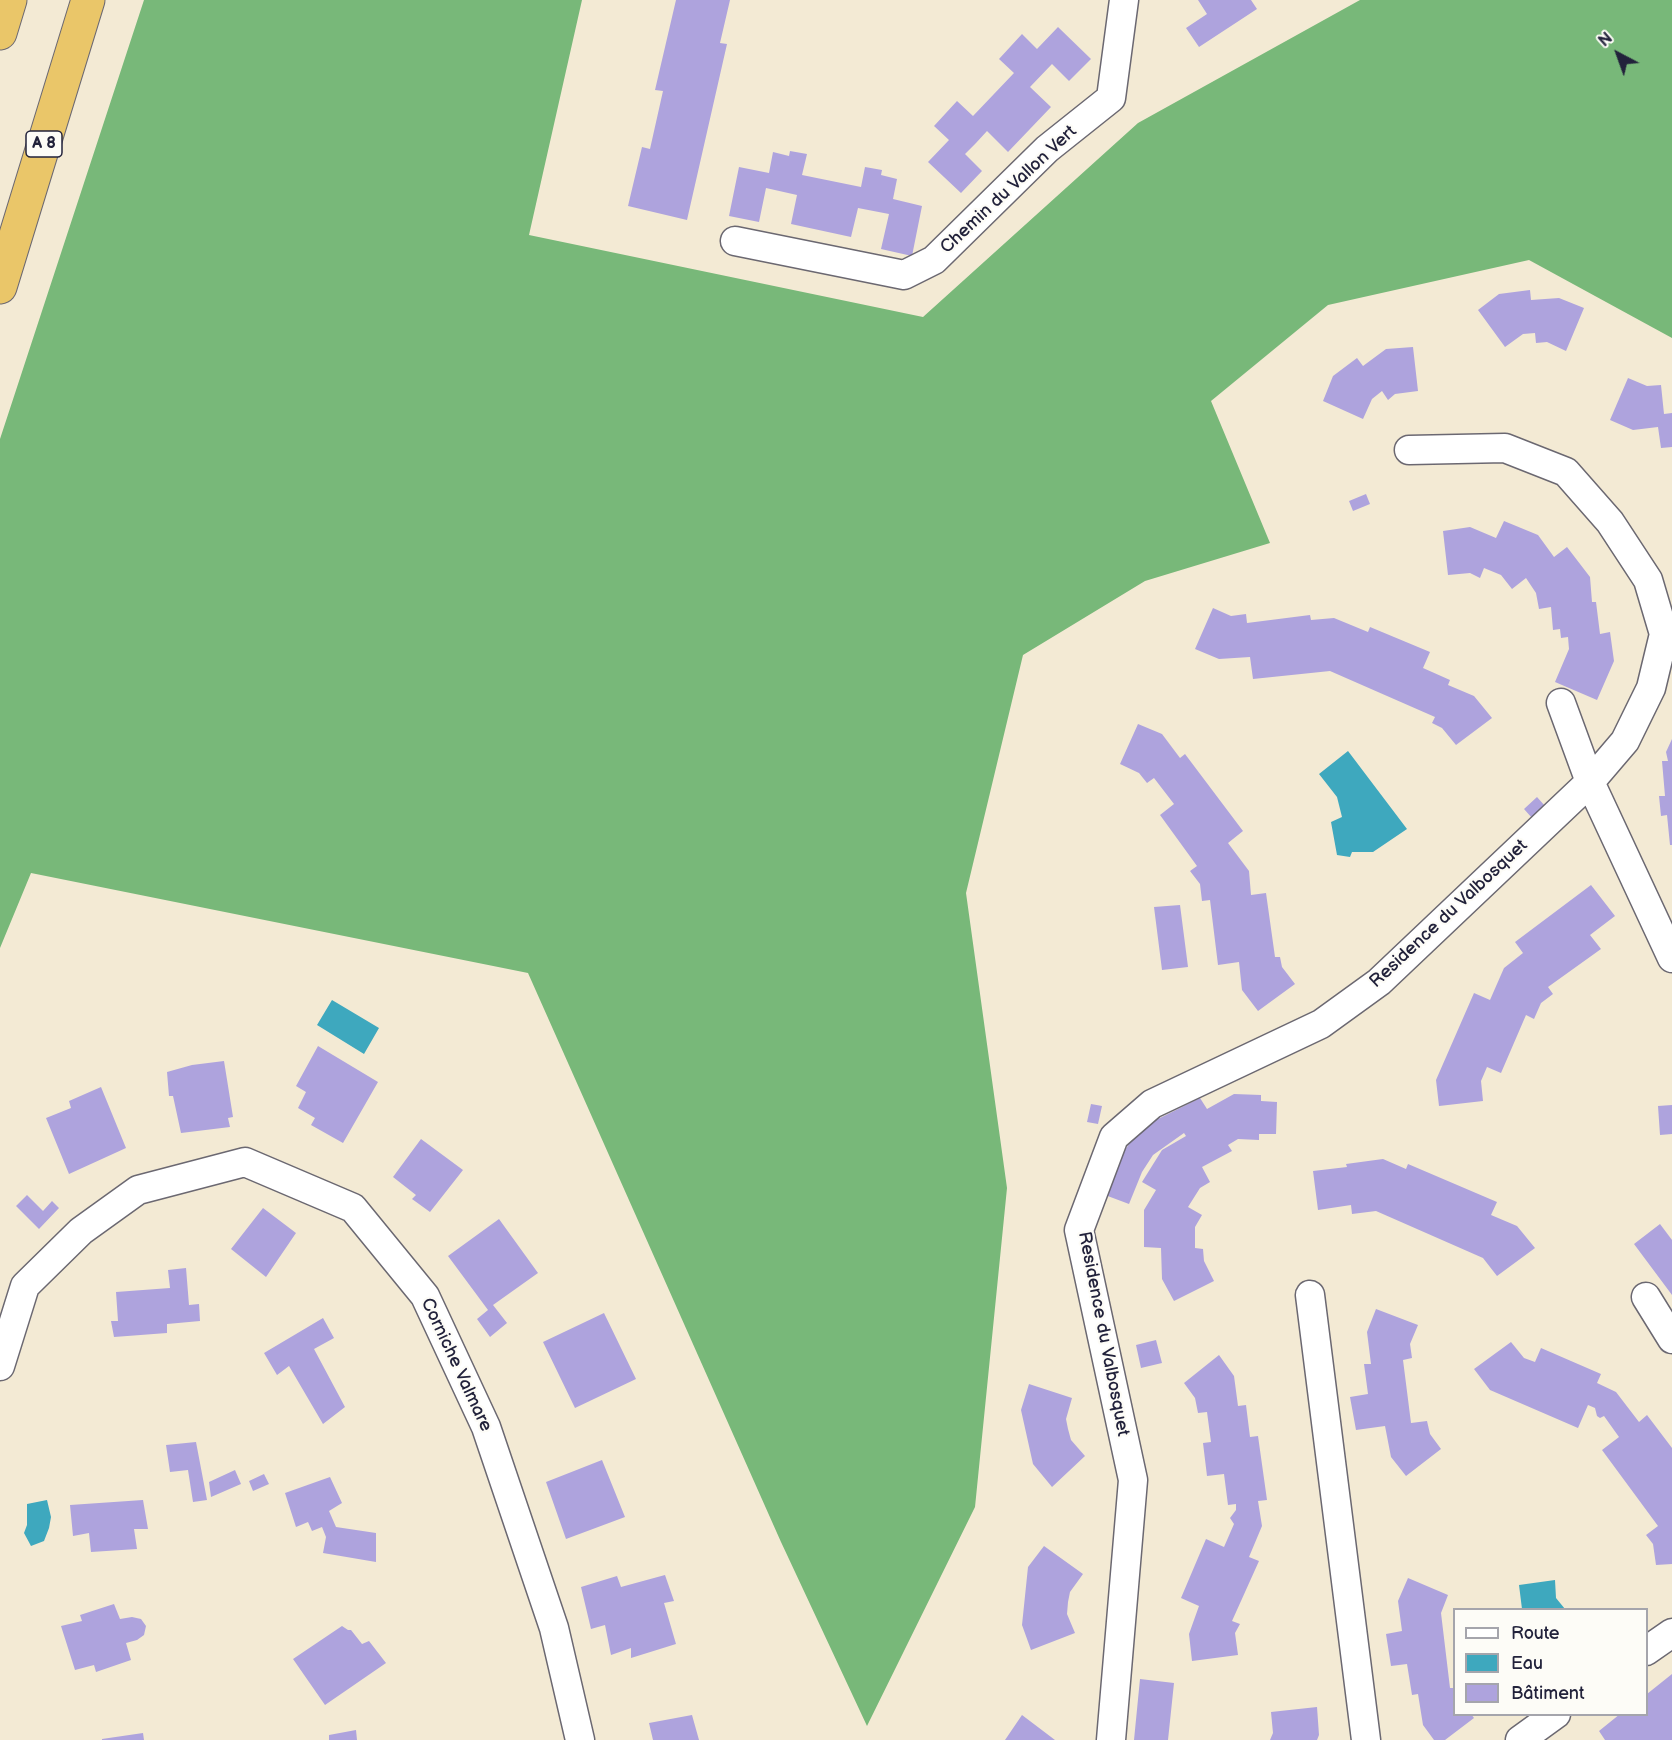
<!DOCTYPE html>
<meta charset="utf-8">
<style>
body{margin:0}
#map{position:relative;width:1672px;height:1740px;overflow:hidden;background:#f3ead4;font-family:"Balsamiq Sans",sans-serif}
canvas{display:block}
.legend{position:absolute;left:1453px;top:1608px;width:195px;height:108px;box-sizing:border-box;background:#fdfcf7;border:2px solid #a5a5ac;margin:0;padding:8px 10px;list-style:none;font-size:18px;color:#22223b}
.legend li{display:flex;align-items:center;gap:12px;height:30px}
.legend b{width:30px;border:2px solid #a5a5ac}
.north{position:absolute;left:1588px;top:24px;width:60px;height:60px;-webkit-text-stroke:4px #fdfcf7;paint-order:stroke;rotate:319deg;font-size:16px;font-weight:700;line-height:24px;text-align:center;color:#22223b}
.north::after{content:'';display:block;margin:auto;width:21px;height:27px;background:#22223b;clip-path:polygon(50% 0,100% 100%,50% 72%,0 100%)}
</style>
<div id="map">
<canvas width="1672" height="1740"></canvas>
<ul class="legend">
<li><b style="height:8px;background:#fff"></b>Route</li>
<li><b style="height:16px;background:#3ea8be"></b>Eau</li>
<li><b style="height:16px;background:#aea3dd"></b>Bâtiment</li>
</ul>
<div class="north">N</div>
</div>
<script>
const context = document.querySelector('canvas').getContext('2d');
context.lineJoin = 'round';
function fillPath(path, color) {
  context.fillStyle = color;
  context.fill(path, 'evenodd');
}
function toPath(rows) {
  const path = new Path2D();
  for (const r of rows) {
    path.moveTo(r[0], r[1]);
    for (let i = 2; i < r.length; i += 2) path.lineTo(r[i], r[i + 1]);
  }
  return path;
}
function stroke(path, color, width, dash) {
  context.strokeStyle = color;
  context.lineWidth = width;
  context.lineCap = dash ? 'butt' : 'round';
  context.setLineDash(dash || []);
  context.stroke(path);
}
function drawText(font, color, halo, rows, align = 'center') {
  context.font = font + ' "Balsamiq Sans",sans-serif';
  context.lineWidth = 4.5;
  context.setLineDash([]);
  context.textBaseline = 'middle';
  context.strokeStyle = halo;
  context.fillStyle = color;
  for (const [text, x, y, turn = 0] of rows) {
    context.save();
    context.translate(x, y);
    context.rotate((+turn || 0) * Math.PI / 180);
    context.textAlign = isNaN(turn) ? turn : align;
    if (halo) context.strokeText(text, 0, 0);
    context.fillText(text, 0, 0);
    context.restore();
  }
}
fillPath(toPath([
 [144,0,582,0,529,235,923,317,1138,123,1360,0,1672,0,1672,338,1529,260,1328,305,1211,401,1270,543,1145,581,1023,655,966,893,1007,1188,975,1507,867,1726,781,1542,528,973,31,873,0,948,0,439]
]), '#78b879');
fillPath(toPath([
 [1348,751,1407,829,1373,852,1352,852,1350,857,1337,855,1331,822,1342,817,1337,797,1319,774],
 [332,1000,379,1028,364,1054,317,1025],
 [47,1500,51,1517,49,1528,44,1541,31,1546,24,1533,27,1525,27,1504],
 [1555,1580,1556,1598,1565,1609,1522,1609,1519,1585]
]), '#3ea8be');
fillPath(toPath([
 [676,0,730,0,720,43,727,44,687,220,628,206,642,147,650,149,663,91,655,90],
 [1198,0,1251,0,1257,9,1199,47,1186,28,1207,14],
 [1058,27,1091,59,1069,81,1052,64,1030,87,1051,107,1008,152,987,131,976,143,965,154,982,171,961,193,928,162,949,140,934,126,957,101,973,116,1014,73,999,59,1022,34,1037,49],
 [790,151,807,154,802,175,861,187,865,167,882,170,881,175,897,179,893,199,922,206,912,256,881,249,889,214,858,208,851,237,791,224,797,195,766,188,759,222,729,216,739,167,769,173,773,152,789,156],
 [1530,290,1531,300,1559,298,1584,308,1566,351,1547,342,1536,343,1535,333,1523,334,1505,347,1478,310,1499,294],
 [1413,347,1418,391,1395,394,1388,400,1382,391,1372,399,1363,419,1323,401,1333,376,1357,358,1363,366,1386,349],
 [1628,378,1647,386,1661,385,1664,414,1672,413,1672,447,1661,448,1658,427,1633,430,1610,420],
 [1366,494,1370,504,1353,511,1349,501],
 [1504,521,1538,535,1554,557,1567,547,1590,577,1592,602,1596,602,1600,634,1610,632,1614,661,1597,700,1555,682,1569,649,1568,637,1561,638,1560,629,1553,630,1551,607,1539,609,1536,593,1526,578,1512,589,1501,575,1484,568,1480,578,1470,573,1448,575,1443,531,1470,527,1496,538],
 [1213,608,1231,616,1246,614,1247,623,1310,615,1311,620,1334,618,1368,632,1370,627,1430,652,1423,668,1450,680,1448,685,1474,696,1492,718,1456,745,1442,728,1432,723,1435,717,1330,671,1253,679,1250,657,1219,659,1195,649],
 [1138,724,1162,734,1180,758,1185,754,1243,831,1228,843,1249,871,1251,895,1266,893,1275,957,1280,957,1282,967,1295,984,1258,1011,1242,990,1239,962,1218,965,1210,900,1202,901,1200,884,1190,871,1197,866,1160,815,1174,804,1154,778,1147,783,1139,773,1120,764],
 [1672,739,1672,845,1670,845,1667,815,1661,816,1659,796,1665,796,1662,761,1668,761,1666,752],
 [1537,797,1545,806,1532,818,1524,809],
 [1591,885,1615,916,1590,935,1601,949,1548,987,1553,994,1541,1003,1534,1019,1526,1015,1501,1073,1487,1067,1481,1081,1483,1101,1439,1106,1436,1080,1474,993,1490,1000,1504,968,1523,953,1515,942],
 [1180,905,1188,967,1162,970,1154,907],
 [318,1046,378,1082,343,1143,311,1125,315,1118,298,1108,306,1092,296,1086],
 [224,1061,233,1117,228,1118,230,1127,181,1133,173,1096,169,1096,167,1072,192,1065],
 [101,1087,126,1148,69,1174,46,1118,71,1108,69,1101],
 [1234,1094,1261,1095,1261,1101,1277,1102,1276,1134,1259,1134,1259,1140,1238,1139,1228,1145,1232,1151,1202,1167,1210,1182,1200,1188,1188,1207,1202,1215,1195,1227,1195,1248,1203,1249,1204,1261,1214,1281,1174,1301,1162,1279,1161,1248,1144,1247,1144,1210,1156,1190,1142,1182,1162,1150,1186,1136,1184,1133,1153,1155,1142,1172,1129,1204,1105,1195,1119,1159,1133,1138,1142,1130,1156,1120,1200,1098,1207,1109],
 [1091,1104,1102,1106,1098,1124,1087,1122],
 [1672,1105,1672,1134,1660,1135,1658,1106],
 [421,1139,463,1170,430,1212,412,1199,416,1195,393,1177],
 [1383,1159,1406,1169,1408,1164,1497,1202,1491,1215,1517,1226,1535,1248,1497,1276,1483,1258,1376,1211,1352,1214,1351,1205,1318,1210,1313,1171,1347,1167,1346,1164],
 [27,1195,43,1211,52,1201,59,1208,39,1229,16,1206],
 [263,1208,296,1233,266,1277,231,1249],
 [499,1219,538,1273,493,1305,507,1323,490,1337,477,1319,488,1310,448,1256],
 [1660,1224,1672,1240,1672,1295,1634,1244],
 [186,1268,189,1305,199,1304,200,1321,167,1324,167,1333,114,1337,111,1321,118,1321,116,1292,170,1288,168,1270],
 [1376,1309,1418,1325,1410,1344,1412,1358,1403,1360,1411,1423,1427,1421,1430,1434,1441,1449,1406,1476,1391,1457,1385,1426,1356,1430,1350,1397,1368,1394,1364,1364,1371,1364,1367,1332],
 [604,1313,636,1379,575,1408,543,1342],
 [323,1318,334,1338,314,1349,345,1407,323,1424,289,1366,277,1375,264,1353],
 [1156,1340,1162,1363,1141,1368,1136,1345],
 [1511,1342,1524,1358,1535,1362,1541,1348,1601,1374,1597,1383,1616,1392,1639,1422,1647,1415,1672,1448,1672,1564,1656,1565,1653,1544,1646,1535,1658,1526,1602,1450,1619,1437,1604,1416,1600,1418,1597,1416,1595,1408,1588,1405,1578,1428,1490,1390,1474,1369],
 [1219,1355,1234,1376,1238,1406,1246,1405,1250,1437,1258,1436,1267,1500,1258,1501,1262,1526,1249,1557,1259,1561,1232,1621,1240,1624,1235,1633,1238,1655,1192,1661,1189,1634,1199,1606,1181,1598,1206,1539,1224,1547,1234,1524,1230,1518,1236,1510,1236,1504,1228,1505,1224,1474,1207,1476,1203,1443,1211,1442,1207,1412,1198,1413,1195,1398,1184,1383],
 [1029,1384,1072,1398,1066,1419,1068,1429,1071,1440,1085,1456,1052,1487,1033,1464,1021,1410],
 [196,1442,207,1500,193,1502,188,1470,170,1472,166,1445],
 [602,1460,625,1517,566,1539,546,1482],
 [235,1470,241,1484,211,1497,209,1482],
 [264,1474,269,1484,253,1491,249,1481],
 [330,1477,342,1503,329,1511,336,1527,376,1533,376,1562,323,1553,326,1537,322,1527,312,1531,308,1522,296,1527,285,1493],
 [143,1500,148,1529,134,1529,137,1549,91,1552,89,1533,73,1536,70,1505],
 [1044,1546,1083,1574,1070,1592,1068,1602,1067,1614,1075,1633,1031,1650,1022,1625,1028,1567],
 [665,1575,674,1601,664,1603,676,1644,631,1658,631,1648,611,1655,605,1625,591,1629,581,1587,617,1576,621,1587],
 [1408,1578,1448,1595,1441,1613,1450,1688,1454,1688,1454,1714,1471,1714,1474,1718,1445,1740,1434,1740,1423,1725,1418,1694,1412,1695,1407,1664,1391,1666,1386,1634,1402,1631,1398,1601],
 [114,1604,120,1619,132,1617,141,1619,146,1626,144,1635,137,1640,126,1643,131,1660,96,1672,94,1665,75,1670,61,1626,82,1621,80,1615],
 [342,1626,348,1630,351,1630,362,1644,369,1641,386,1663,325,1705,293,1659],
 [1672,1674,1672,1740,1605,1740,1599,1731,1620,1714,1647,1714,1647,1694],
 [1140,1679,1174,1683,1168,1740,1134,1740],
 [1317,1707,1319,1735,1317,1740,1270,1740,1273,1733,1271,1712],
 [692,1715,699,1740,653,1740,649,1723],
 [1022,1715,1055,1740,1005,1740],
 [356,1730,357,1740,329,1740,329,1735],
 [143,1733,144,1740,102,1740,102,1739]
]), '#aea3dd');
const minor = toPath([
 [735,241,904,275,934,260,1047,149,1111,98,1124,0],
 [1561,703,1590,782,1672,958],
 [1310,1295,1366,1740],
 [1646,1297,1672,1339],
 [0,1366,25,1286,81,1231,138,1190,245,1162,353,1208,425,1296,486,1427,554,1628,580,1740],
 [1646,1651,1672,1633],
 [1111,1740,1133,1480,1079,1230,1114,1137,1152,1104,1321,1024,1379,982,1590,782,1625,741,1651,688,1664,634,1648,580,1610,522,1566,472,1505,448,1409,450],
 [1520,1740,1556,1714]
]);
const motorway = toPath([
 [0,33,10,0],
 [0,287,88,0]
]);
stroke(minor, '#6b6871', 31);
stroke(motorway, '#6b6871', 35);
stroke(minor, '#fff', 28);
stroke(motorway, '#eac669', 33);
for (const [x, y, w] of [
 [44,144,36]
]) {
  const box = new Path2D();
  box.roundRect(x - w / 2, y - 13, w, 26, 4.5);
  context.fillStyle = '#fdfcf7';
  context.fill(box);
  stroke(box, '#22223b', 1.5);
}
drawText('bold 16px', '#22223b', null, [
 ["A 8",44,144]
]);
drawText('18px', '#22223b', '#fdfcf7', [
 ["Chemin du Vallon Vert",1009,190,-43],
 ["Residence du Valbosquet",1449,914,-43],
 ["Residence du Valbosquet",1103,1334,79],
 ["Corniche Valmare",456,1365,65]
]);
</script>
